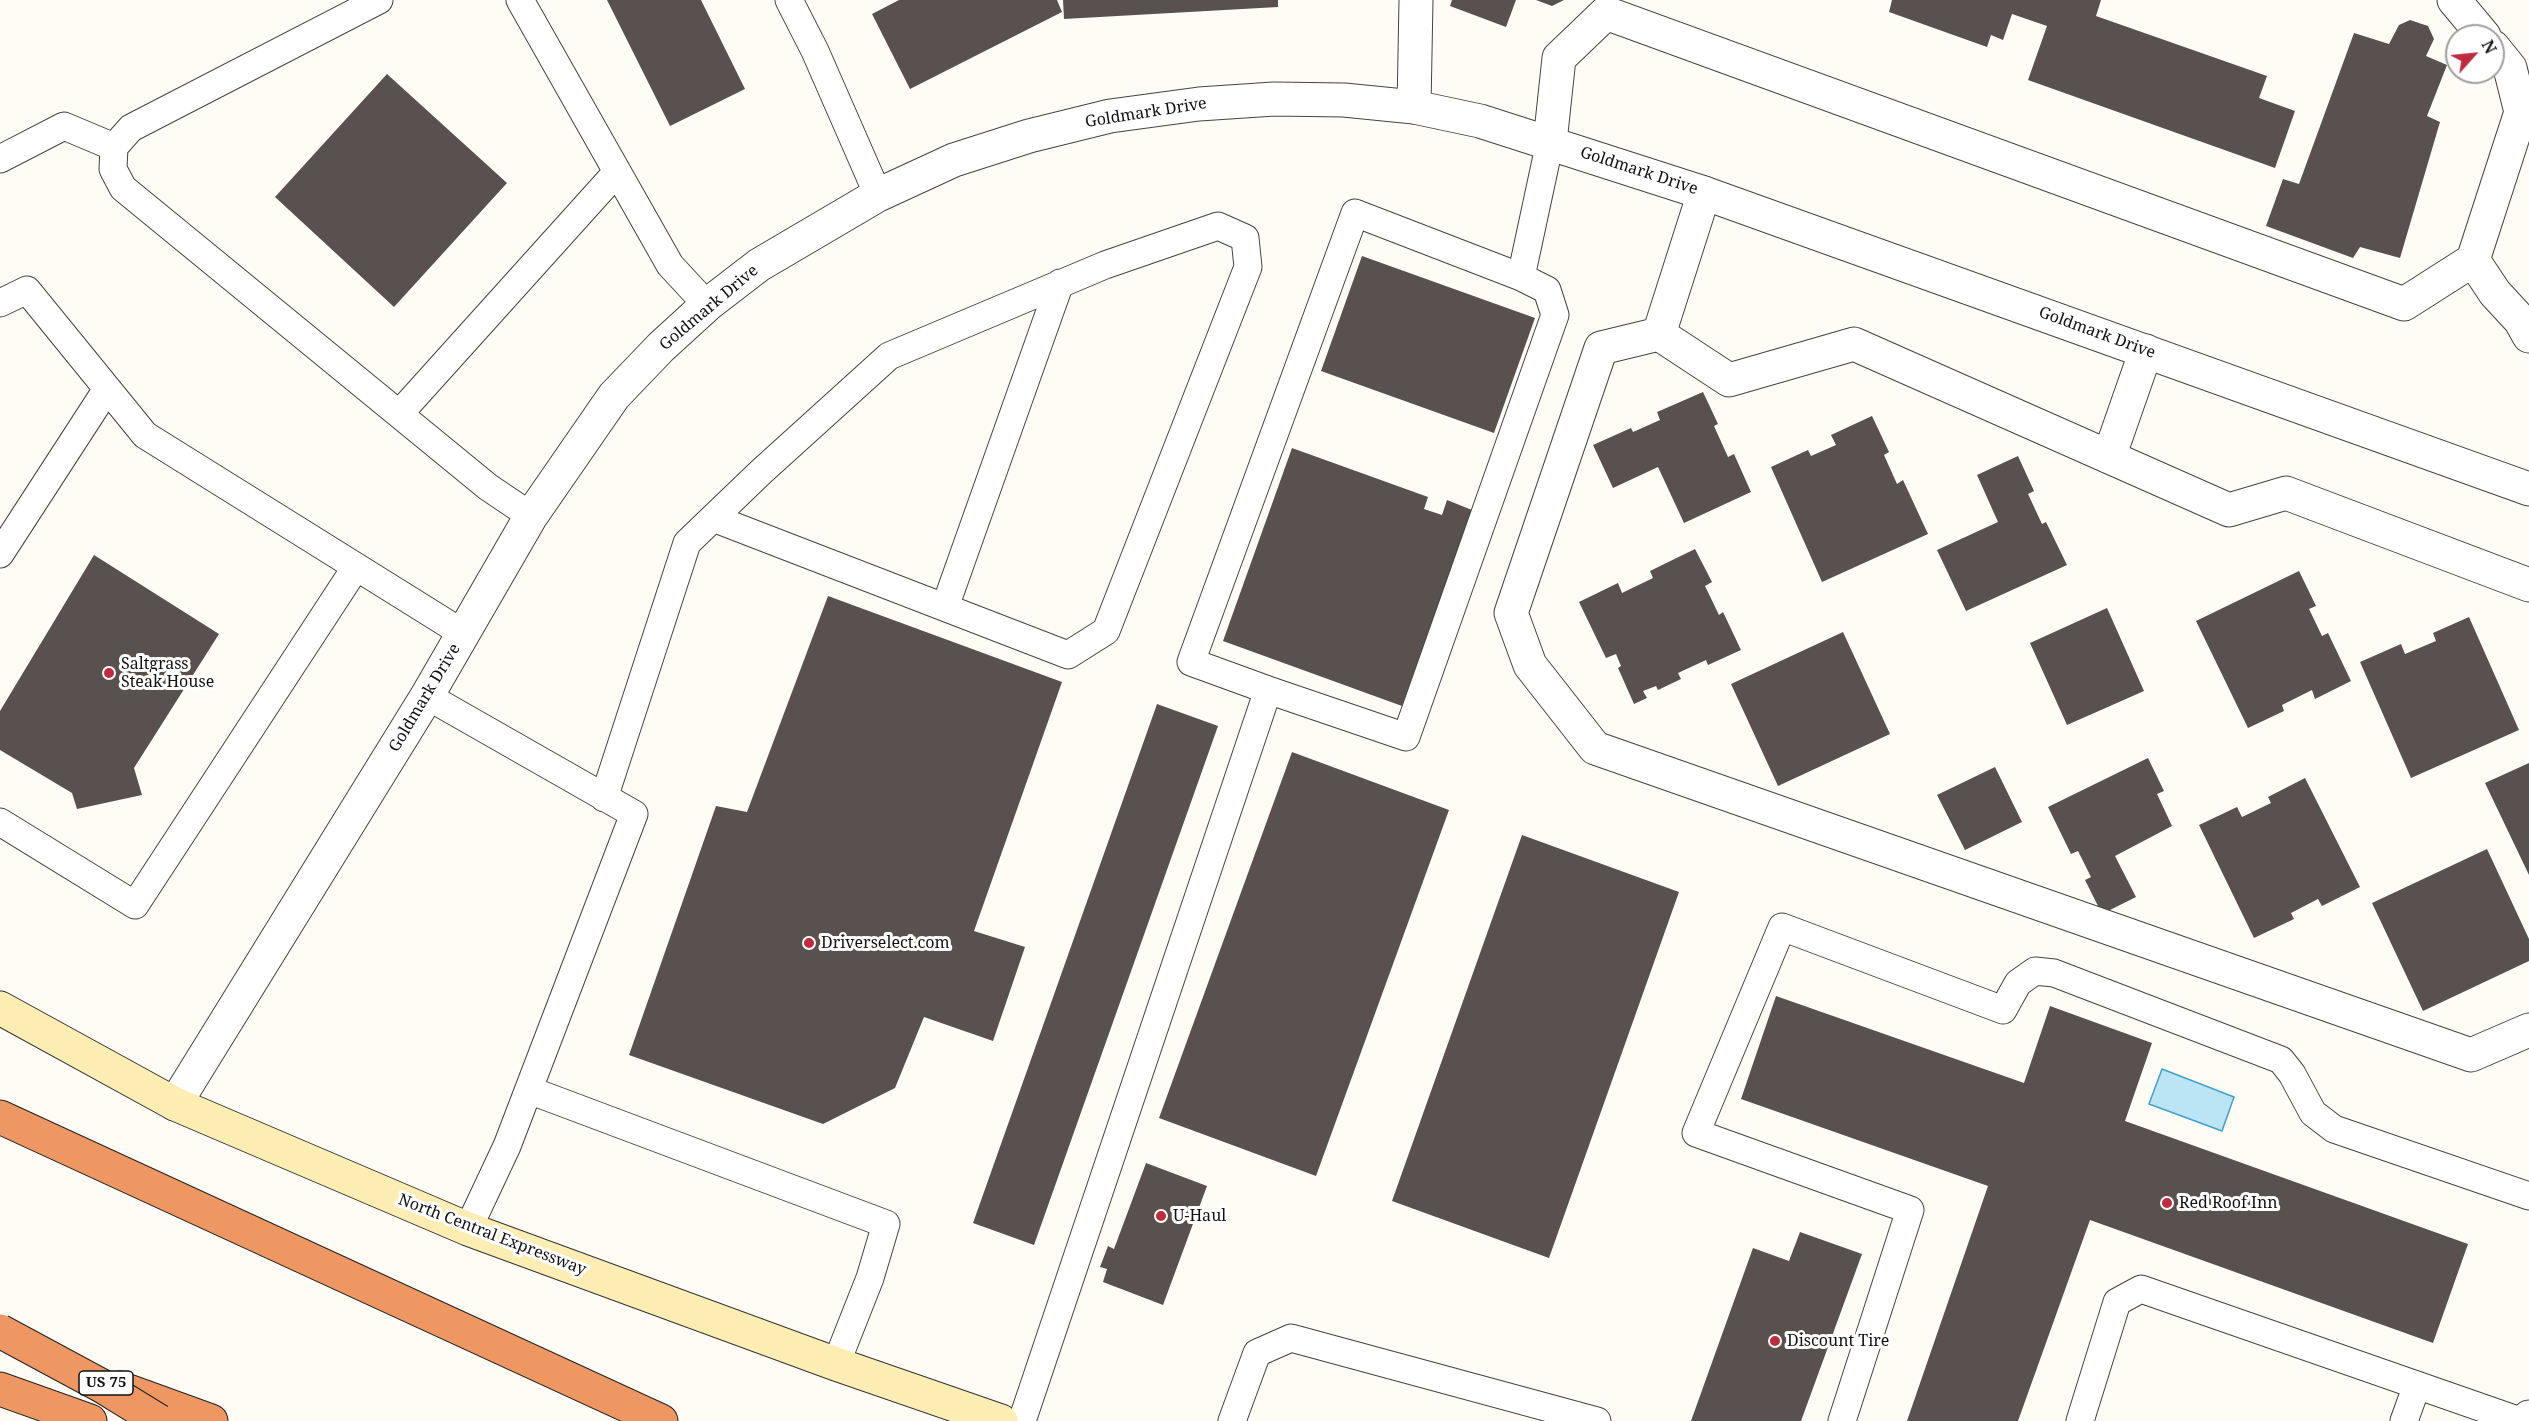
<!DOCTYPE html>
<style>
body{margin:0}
#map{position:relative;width:2529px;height:1421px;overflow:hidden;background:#fffcf5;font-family:"Noto Serif",serif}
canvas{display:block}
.north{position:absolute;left:2445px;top:24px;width:60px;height:60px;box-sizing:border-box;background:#fff;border:2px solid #a0a0a0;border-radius:50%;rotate:63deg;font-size:16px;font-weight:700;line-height:24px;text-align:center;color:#111}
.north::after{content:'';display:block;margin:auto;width:21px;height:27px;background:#be2c3f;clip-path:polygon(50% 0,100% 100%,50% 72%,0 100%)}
</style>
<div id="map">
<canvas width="2529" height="1421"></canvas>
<div class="north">N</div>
</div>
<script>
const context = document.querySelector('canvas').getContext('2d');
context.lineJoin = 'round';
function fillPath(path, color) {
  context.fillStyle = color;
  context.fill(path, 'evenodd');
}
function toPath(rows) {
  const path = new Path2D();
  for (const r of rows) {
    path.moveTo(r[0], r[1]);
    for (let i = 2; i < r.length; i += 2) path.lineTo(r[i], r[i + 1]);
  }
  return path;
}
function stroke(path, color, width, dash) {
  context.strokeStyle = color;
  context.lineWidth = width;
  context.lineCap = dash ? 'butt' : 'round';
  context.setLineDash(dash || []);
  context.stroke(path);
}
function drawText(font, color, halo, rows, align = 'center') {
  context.font = font + ' "Noto Serif",serif';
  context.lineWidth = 6;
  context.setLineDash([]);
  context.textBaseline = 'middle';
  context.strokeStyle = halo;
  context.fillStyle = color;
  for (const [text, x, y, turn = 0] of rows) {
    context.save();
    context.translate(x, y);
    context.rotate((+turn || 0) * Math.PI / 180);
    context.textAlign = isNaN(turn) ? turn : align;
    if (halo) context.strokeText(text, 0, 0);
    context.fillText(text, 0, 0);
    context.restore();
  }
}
const water = toPath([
 [2162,1069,2234,1097,2222,1131,2149,1104,2162,1069]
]);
fillPath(water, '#bbe4f5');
stroke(water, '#44a0c9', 1.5);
fillPath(toPath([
 [607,0,701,0,745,89,670,126],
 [899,0,1057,0,1062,12,910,89,872,14],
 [1063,0,1278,0,1278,7,1064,19],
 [1452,0,1516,0,1506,27,1450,6],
 [1536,0,1564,0,1552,6],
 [1892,0,2101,0,2096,16,2267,76,2259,98,2295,111,2275,168,2028,80,2047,26,2012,14,2003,40,1991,35,1987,47,1889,12],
 [2410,20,2428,26,2434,39,2426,56,2447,65,2427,116,2440,122,2400,258,2360,247,2353,258,2266,226,2283,179,2299,184,2354,33,2389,44,2399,25],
 [387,74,507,183,394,307,275,197],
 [1362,256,1535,318,1494,433,1321,371],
 [1703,392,1718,424,1714,426,1728,457,1734,454,1751,492,1684,523,1658,467,1613,488,1593,445,1631,428,1633,432,1660,420,1657,412],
 [1872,416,1889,452,1884,455,1897,484,1903,480,1928,534,1822,582,1771,467,1808,450,1811,456,1836,445,1831,435],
 [1292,448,1428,497,1424,509,1442,515,1447,500,1472,510,1402,706,1223,641],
 [2018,456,2034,491,2028,494,2042,524,2046,522,2067,565,1966,611,1937,550,1998,522,1977,475],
 [1695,549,1712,582,1705,586,1719,615,1723,612,1741,650,1708,665,1706,660,1678,673,1681,679,1658,690,1656,686,1643,691,1647,698,1634,704,1618,668,1621,666,1616,654,1606,658,1579,602,1618,583,1622,593,1653,578,1650,571],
 [94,555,219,634,134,768,142,795,77,809,72,793,0,750,0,711],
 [2299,571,2316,606,2309,609,2322,636,2328,633,2351,681,2315,699,2312,690,2282,705,2284,711,2248,728,2196,621],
 [828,596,1062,682,974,931,1025,947,993,1041,924,1017,895,1088,823,1124,629,1055,716,806,747,812],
 [2107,608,2144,691,2067,725,2030,643],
 [2469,617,2519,730,2411,778,2360,662,2401,644,2405,654,2436,641,2433,633],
 [1843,632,1890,734,1778,786,1731,684],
 [1157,704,1218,726,1034,1245,973,1223],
 [1292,752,1449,810,1316,1176,1159,1118],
 [2148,758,2164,791,2157,794,2172,826,2115,856,2136,897,2102,914,2085,880,2091,877,2078,851,2071,854,2048,807],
 [2529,763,2529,875,2485,783],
 [1995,767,2022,822,1965,850,1937,795],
 [2305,778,2360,887,2322,906,2318,899,2291,913,2294,919,2254,938,2199,825,2237,807,2242,817,2271,803,2268,797],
 [1522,835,1679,892,1549,1258,1392,1201],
 [2487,849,2529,939,2529,961,2423,1011,2372,903],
 [1776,996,2024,1083,2050,1006,2152,1043,2125,1121,2468,1244,2433,1343,2090,1220,2018,1421,1907,1421,1988,1186,1741,1099],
 [1146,1163,1207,1186,1163,1305,1103,1282,1107,1269,1100,1267,1108,1246,1114,1249],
 [1800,1232,1862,1254,1801,1421,1691,1421,1753,1248,1789,1261]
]), '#59514d');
const service = toPath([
 [379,0,131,128,114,147,113,169,123,188,488,487,531,516],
 [520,0,670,265,707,305],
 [789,0,815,51,878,195],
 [0,159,64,126,114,147],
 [1521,277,1550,142],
 [0,303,27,290,145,435,464,634],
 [399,414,617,172],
 [0,554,107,389],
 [945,607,1060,283],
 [427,696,634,814,507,1146,468,1229],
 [604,798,687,543,713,518,762,471,889,356,1105,265,1218,226,1245,238,1248,267,1106,631,1068,655,713,518],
 [0,822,135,905,356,567],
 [529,1090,886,1224,870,1278,836,1364],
 [1022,1421,1268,690,1191,662,1355,213,1521,277,1547,290,1555,315,1406,737,1268,690],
 [1232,1421,1257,1353,1291,1338,1597,1421],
 [1842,1421,1910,1210,1696,1133,1782,927,2003,1010,2018,983,2035,971,2054,973,2281,1060,2292,1074,2313,1113,2334,1129,2529,1196],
 [2080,1421,2117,1302,2141,1289,2520,1421],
 [2404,1421,2417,1385]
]);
const minor = toPath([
 [2454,0,2484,36],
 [1414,107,1416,0],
 [1550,142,1559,58,1606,13,2404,304,2473,260,2521,112,2510,68,2493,47],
 [2473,260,2495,293,2520,320,2529,336],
 [1659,334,1704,193],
 [2109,457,2146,351],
 [2529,585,2286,493,2229,510,1854,344,1729,380,1659,334,1601,348,1511,613,1530,665,1595,748,2471,1055,2529,1030]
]);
const tertiary = toPath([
 [175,1104,427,696,531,516,614,396,661,347,707,305,759,265,878,195,954,160,1029,136,1110,116,1199,104,1274,99,1344,100,1414,107,1480,121,1704,193,2529,489],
 [2528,1421,2529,1417]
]);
const secondary = toPath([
 [0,1008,175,1104,468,1229,836,1364,1001,1421]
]);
const motorway = toPath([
 [0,1117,661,1421],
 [120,1388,211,1421],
 [0,1389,90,1421]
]);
stroke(service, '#444', 29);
stroke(minor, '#444', 35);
stroke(tertiary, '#444', 35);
stroke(secondary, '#333', 35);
stroke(motorway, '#222', 35);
stroke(service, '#fff', 27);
stroke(minor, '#fff', 33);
stroke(tertiary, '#fff', 33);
stroke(secondary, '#fceeb3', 33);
stroke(motorway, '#ef9762', 33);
const motorwayBridge = toPath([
 [0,1331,102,1386,159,1421]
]);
stroke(motorwayBridge, '#222', 35, []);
stroke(motorwayBridge, '#ef9762', 33);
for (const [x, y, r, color] of [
 [109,673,6,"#be2c3f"],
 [809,943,6,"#be2c3f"],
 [2167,1203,6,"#be2c3f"],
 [1161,1216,6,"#be2c3f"],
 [1775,1341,6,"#be2c3f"]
]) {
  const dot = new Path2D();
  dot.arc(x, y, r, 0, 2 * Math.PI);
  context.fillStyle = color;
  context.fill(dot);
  stroke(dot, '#fff', 2);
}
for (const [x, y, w] of [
 [106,1383,54]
]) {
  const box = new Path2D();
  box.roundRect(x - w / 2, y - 12, w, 24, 4.5);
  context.fillStyle = '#fff';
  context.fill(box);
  stroke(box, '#111', 1.5);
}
drawText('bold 15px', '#111', null, [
 ["US 75",106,1383]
]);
drawText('16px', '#111', '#fff', [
 ["Goldmark Drive",1146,113,-9],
 ["Goldmark Drive",1639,171,18],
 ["Goldmark Drive",709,308,-40],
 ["Goldmark Drive",2097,333,20],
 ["Goldmark Drive",425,698,-59],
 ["North Central Expressway",492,1235,21]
]);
drawText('16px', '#111', '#fff', [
 ["Saltgrass",121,664],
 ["Steak House",121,682],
 ["Driverselect.com",821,943],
 ["Red Roof Inn",2179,1203],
 ["U-Haul",1173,1216],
 ["Discount Tire",1787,1341]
], 'left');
</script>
